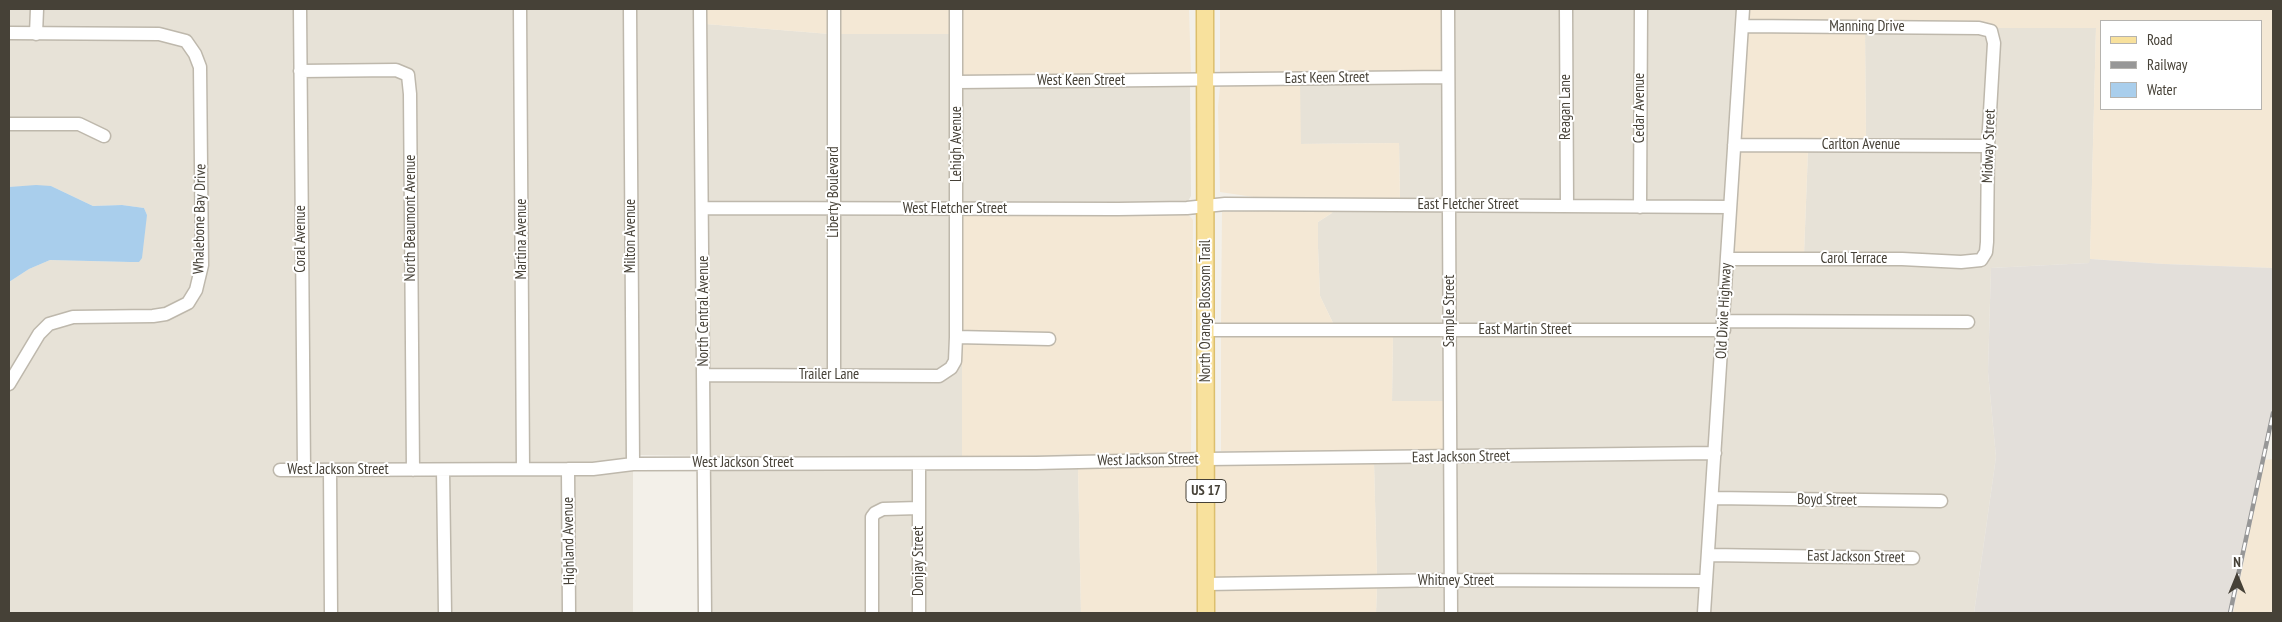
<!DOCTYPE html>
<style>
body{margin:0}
#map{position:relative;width:2282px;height:622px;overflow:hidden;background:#f3f0e9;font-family:"PT Sans Narrow",sans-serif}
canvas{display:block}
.frame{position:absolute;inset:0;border:10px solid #464137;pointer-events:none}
.legend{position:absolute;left:2100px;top:20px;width:162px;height:90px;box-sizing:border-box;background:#fff;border:1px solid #b5b3af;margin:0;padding:6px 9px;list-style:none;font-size:15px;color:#464137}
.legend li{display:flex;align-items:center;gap:10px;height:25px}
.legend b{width:25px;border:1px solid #b5b3af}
.north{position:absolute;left:2212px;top:552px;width:50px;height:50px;-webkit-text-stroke:4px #fff;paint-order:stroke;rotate:0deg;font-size:14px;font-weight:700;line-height:20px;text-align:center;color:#464137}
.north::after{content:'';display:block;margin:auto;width:18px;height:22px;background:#464137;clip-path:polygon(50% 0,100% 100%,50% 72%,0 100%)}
</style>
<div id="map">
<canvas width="2282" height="622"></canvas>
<div class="frame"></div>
<ul class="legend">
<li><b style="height:6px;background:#f8e19d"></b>Road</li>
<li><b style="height:6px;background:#979797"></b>Railway</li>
<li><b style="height:14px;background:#a9ceec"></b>Water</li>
</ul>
<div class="north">N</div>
</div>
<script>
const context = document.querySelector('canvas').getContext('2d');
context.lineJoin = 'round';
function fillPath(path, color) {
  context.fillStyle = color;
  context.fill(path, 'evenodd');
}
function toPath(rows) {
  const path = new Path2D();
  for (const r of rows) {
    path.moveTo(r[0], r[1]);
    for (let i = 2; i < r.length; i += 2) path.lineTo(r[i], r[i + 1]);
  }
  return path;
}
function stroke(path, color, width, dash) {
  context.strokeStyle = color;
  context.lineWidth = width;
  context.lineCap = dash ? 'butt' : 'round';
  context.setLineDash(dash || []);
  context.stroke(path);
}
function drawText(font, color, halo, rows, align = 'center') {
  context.font = font + ' "PT Sans Narrow",sans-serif';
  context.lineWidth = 4;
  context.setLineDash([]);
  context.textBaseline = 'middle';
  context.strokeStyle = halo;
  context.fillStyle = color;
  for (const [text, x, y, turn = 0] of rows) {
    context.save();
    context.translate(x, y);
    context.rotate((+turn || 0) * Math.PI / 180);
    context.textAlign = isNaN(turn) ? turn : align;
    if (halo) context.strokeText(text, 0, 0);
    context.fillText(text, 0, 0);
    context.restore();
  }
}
fillPath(toPath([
 [9,9,33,9,32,29,9,28],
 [41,9,296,9,300,465,276,465,276,474,326,475,327,613,9,613,9,389,42,337,51,329,74,321,153,321,199,293,204,67,188,37,187,35,41,29],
 [304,9,516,9,519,464,417,465,412,74,304,67],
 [525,9,625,9,628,460,592,464,528,464],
 [634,9,696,9,700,456,637,455],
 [1452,9,1562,9,1562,201,1454,200],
 [1570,9,1636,9,1636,202,1571,201],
 [1645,9,1739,9,1726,202,1644,202],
 [706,24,830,34,830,204,707,203],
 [1996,28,2096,28,2090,263,1991,268,1988,372,1996,457,1974,613,1709,613,1712,560,1918,563,1917,553,1713,550,1716,503,1946,506,1945,496,1717,493,1728,326,1973,326,1973,317,1729,316,1731,263,1982,266],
 [1865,32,1979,33,1987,35,1990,43,1984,141,1866,140],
 [839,34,952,34,952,204,839,204],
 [9,38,158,38,184,45,196,68,198,265,196,276,185,299,165,309,62,315,9,378,9,282,29,269,50,260,130,262,147,215,144,208,122,205,93,206,51,186,9,187,9,129,78,128,106,142,110,133,81,119,9,119],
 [395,75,404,78,409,465,308,465,305,76],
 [1444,82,1445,200,1400,200,1399,143,1300,144,1300,83],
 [1074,86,1190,87,1191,196,1187,203,962,204,961,87],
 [1808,150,1984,151,1983,241,1979,255,1961,257,1804,254],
 [1333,209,1445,210,1446,325,1334,325,1320,296,1318,248,1318,222,1332,213],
 [1454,210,1725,212,1720,326,1455,325],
 [707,213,830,214,830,370,709,370],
 [839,214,953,214,951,359,948,365,938,371,838,370],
 [1393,335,1446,335,1446,401,1392,401],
 [1455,335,1719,335,1712,449,1454,452],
 [960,342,1078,454,1078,457,709,459,709,380,953,375],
 [1711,458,1702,576,1455,575,1454,462],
 [1446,462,1447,576,1377,576,1374,463],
 [1078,467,1081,613,710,613,709,468],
 [633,469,633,613,574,613,572,474],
 [564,474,565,613,449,613,448,475],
 [334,475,439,475,440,613,335,613],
 [1447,585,1446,613,1376,613,1377,586],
 [1455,585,1701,585,1700,613,1455,613]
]), '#e7e2d7');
fillPath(toPath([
 [706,9,830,9,830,34,706,24],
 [839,9,952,9,952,34,839,34],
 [960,9,1189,9,1191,74,961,77],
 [1220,9,1441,9,1443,72,1225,75,1220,72],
 [1748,9,2273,9,2273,268,2164,264,2090,259,2096,28,1996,28,1993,25,1747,21],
 [2101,21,2261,21,2261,109,2101,109],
 [1746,31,1865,32,1866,140,1739,140],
 [1300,83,1301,144,1399,143,1400,200,1267,199,1220,192,1218,107,1220,87,1225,84],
 [1738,149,1808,150,1804,254,1732,254],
 [1333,209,1332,213,1318,222,1318,248,1320,296,1334,325,1221,323,1222,212],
 [1187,213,1193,220,1191,452,1078,457,1077,454,962,458,962,342,1053,343,1053,334,962,332,962,214],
 [1393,335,1392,401,1446,401,1446,452,1221,451,1221,336],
 [2273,459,2273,613,2233,613,2264,460],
 [1374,463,1377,576,1211,579,1210,464],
 [1202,464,1202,613,1081,613,1078,467],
 [1377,586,1376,613,1211,613,1211,589]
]), '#f4e8d5');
fillPath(toPath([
 [2090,259,2164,264,2273,268,2273,419,2233,613,1974,613,1996,457,1988,372,1991,268,2089,263]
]), '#e3dfda');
fillPath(toPath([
 [36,185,51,186,93,206,122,205,144,208,147,215,142,258,139,262,130,262,50,260,29,269,9,282,9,187]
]), '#a9ceec');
const minor = toPath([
 [300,9,304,470],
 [520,9,523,469],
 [630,9,633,464],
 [700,9,705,613],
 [1448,9,1451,613],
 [1566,9,1567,206],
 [9,33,159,34,186,41,195,54,200,67,202,265,196,290,188,303,166,314,153,316,73,317,49,324,39,334,9,384],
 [36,34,37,9],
 [300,71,396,70,408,75,410,94,413,470],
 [957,82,1448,77],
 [9,124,79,124,104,136],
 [1734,145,1988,146],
 [1640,207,1641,9],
 [703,208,1118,209,1187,208,1225,204,1730,207],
 [1727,259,1902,259,1961,262,1981,260,1986,252,1987,242,1988,146,1994,43,1991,31,1979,28,1742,26],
 [1724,321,1968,322],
 [1206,330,1724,330],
 [956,337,1049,339],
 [834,374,834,9],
 [704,375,939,376,951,368,955,361,956,337,956,9],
 [919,464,919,613],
 [568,469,569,613],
 [280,470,568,469,593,469,633,464,1036,463,1206,459,1715,453],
 [330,470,331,613],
 [443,470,445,613],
 [1712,498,1941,501],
 [1709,555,1913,558],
 [1206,584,1451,580,1706,581],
 [872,613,872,517,875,513,883,509,919,508],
 [1704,613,1743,9]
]);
const major = toPath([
 [1205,9,1206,613]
]);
stroke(minor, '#beb8ac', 15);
stroke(major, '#dcbf6d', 19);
stroke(minor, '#fff', 12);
stroke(major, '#f8e19d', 16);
const rail = toPath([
 [2230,613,2273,413]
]);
stroke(rail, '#979797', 4.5);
stroke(rail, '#fff', 2.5, [8]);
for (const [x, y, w] of [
 [1206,491,40]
]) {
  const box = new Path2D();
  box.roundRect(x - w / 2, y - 11.5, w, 23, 4);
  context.fillStyle = '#fff';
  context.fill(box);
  stroke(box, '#464137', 1);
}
drawText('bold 14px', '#464137', null, [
 ["US 17",1206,491]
]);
drawText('15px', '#464137', '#fff', [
 ["Manning Drive",1867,27],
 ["East Keen Street",1327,78,-1],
 ["West Keen Street",1081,81],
 ["Reagan Lane",1566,107,-90],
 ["Cedar Avenue",1640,108,-90],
 ["Lehigh Avenue",957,144,-90],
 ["Carlton Avenue",1861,145],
 ["Midway Street",1989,146,-88],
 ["Liberty Boulevard",834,192,-90],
 ["East Fletcher Street",1468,205],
 ["West Fletcher Street",955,209],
 ["North Beaumont Avenue",411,218,-90],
 ["Whalebone Bay Drive",200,219,-89],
 ["Milton Avenue",631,236,-90],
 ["Coral Avenue",301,239,-90],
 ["Martina Avenue",522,239,-90],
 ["Carol Terrace",1854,259],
 ["North Central Avenue",704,311,-90],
 ["North Orange Blossom Trail",1206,311,-90],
 ["Sample Street",1450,311,-90],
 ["Old Dixie Highway",1724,311,-87],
 ["East Martin Street",1525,330],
 ["Trailer Lane",829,375],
 ["East Jackson Street",1461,457,-1],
 ["West Jackson Street",1148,460,-1],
 ["West Jackson Street",743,463],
 ["West Jackson Street",338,470],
 ["Boyd Street",1827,500,1],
 ["Highland Avenue",569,541,-91],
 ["East Jackson Street",1856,557,1],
 ["Donjay Street",919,561,-90],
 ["Whitney Street",1456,581]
]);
</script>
